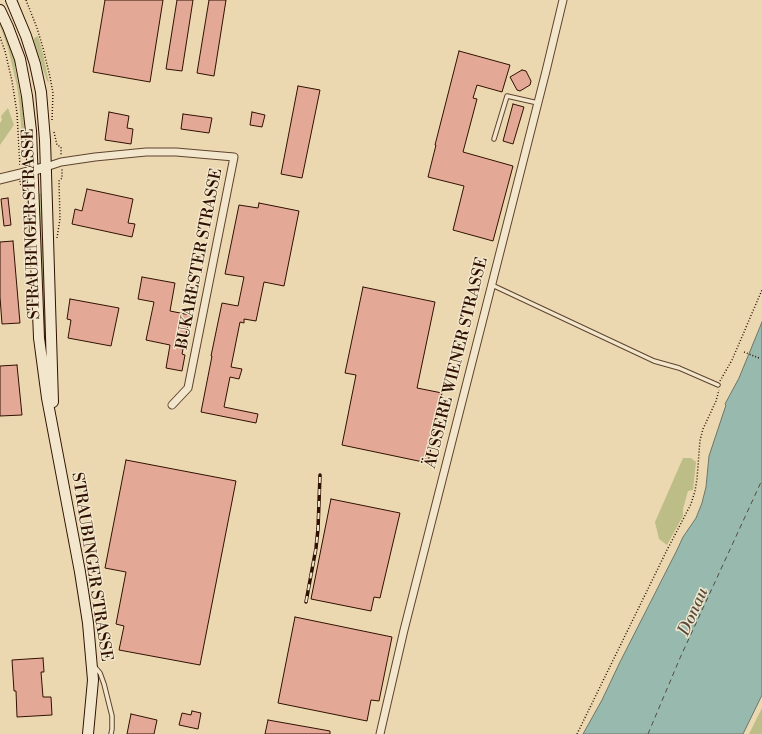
<!DOCTYPE html>
<meta charset="utf-8">
<style>
body{margin:0}
canvas{display:block;background:#ebd8b0}
</style>
<canvas width="762" height="734"></canvas>
<script>
const context = document.querySelector('canvas').getContext('2d');
context.lineJoin = 'round';
function fillPath(path, color) {
  context.fillStyle = color;
  context.fill(path, 'evenodd');
}
function toPath(rows) {
  const path = new Path2D();
  for (const r of rows) {
    path.moveTo(r[0], r[1]);
    for (let i = 2; i < r.length; i += 2) path.lineTo(r[i], r[i + 1]);
  }
  return path;
}
function stroke(path, color, width, dash) {
  context.strokeStyle = color;
  context.lineWidth = width;
  context.lineCap = dash ? 'butt' : 'round';
  context.setLineDash(dash || []);
  context.stroke(path);
}
function drawText(font, color, halo, rows, align = 'center') {
  context.font = font + ' "Libre Bodoni",serif';
  context.lineWidth = 3;
  context.setLineDash([]);
  context.textBaseline = 'middle';
  context.strokeStyle = halo;
  context.fillStyle = color;
  for (const [text, x, y, turn = 0] of rows) {
    context.save();
    context.translate(x, y);
    context.rotate((+turn || 0) * Math.PI / 180);
    context.textAlign = isNaN(turn) ? turn : align;
    if (halo) context.strokeText(text, 0, 0);
    context.fillText(text, 0, 0);
    context.restore();
  }
}
fillPath(toPath([
 [0,16,16,57,15,67,22,103,25,137,22,138,19,100,17,86,8,48,0,26],
 [38,36,43,54,49,83,47,81,34,41,34,38],
 [8,108,14,125,0,145,0,123,2,120,1,116],
 [41,193,45,293,46,325,44,324,39,194],
 [683,458,691,458,696,462,693,490,688,491,683,509,683,516,667,545,659,539,655,522],
 [762,708,762,734,749,734]
]), '#bdbd87');
const water = toPath([
 [762,322,762,695,743,734,583,734,602,700,620,662,676,552,683,537,696,518,702,503,706,487,709,456,726,405,725,404,739,378,762,322]
]);
fillPath(water, '#98b9ae');
stroke(water, '#6e7669', 1);
stroke(toPath([
 [648,734,680,658,762,480]
]), '#544c3e', 1, [5, 4]);
const building = toPath([
 [105,0,163,0,150,82,93,72,105,0],
 [177,0,193,0,182,71,166,69,177,0],
 [209,0,226,0,214,76,197,73,209,0],
 [459,51,510,65,502,92,477,85,473,98,477,99,463,152,513,166,493,241,453,230,464,186,428,177,436,145,435,145,459,51],
 [522,70,526,71,531,81,530,85,520,91,517,90,510,77,522,70],
 [298,86,320,90,302,178,281,174,298,86],
 [513,104,524,107,513,144,503,141,513,104],
 [109,112,129,116,127,128,133,129,131,144,105,140,109,112],
 [252,112,265,115,262,127,250,125,252,112],
 [183,114,212,118,209,133,181,129,183,114],
 [87,189,133,199,128,223,135,224,132,237,72,224,75,209,82,211,87,189],
 [8,198,11,225,4,226,1,199,8,198],
 [259,203,299,211,284,286,264,282,256,321,244,319,244,323,240,322,231,367,242,369,239,379,230,377,224,407,258,414,256,423,201,412,212,356,211,356,222,303,238,306,244,277,225,274,239,205,258,208,259,203],
 [13,241,20,323,2,324,0,297,0,242,13,241],
 [142,277,175,283,170,311,190,315,182,354,185,355,182,371,166,368,170,345,146,340,154,302,138,299,142,277],
 [363,287,435,302,417,388,442,393,428,463,342,445,356,375,345,373,363,287],
 [70,299,119,308,111,346,68,338,71,320,67,319,70,299],
 [17,365,22,415,0,416,0,366,17,365],
 [126,460,236,481,200,665,119,650,124,626,116,624,126,572,105,568,126,460],
 [331,499,400,513,380,598,374,597,371,611,311,599,331,499],
 [295,617,392,637,379,701,371,700,367,721,278,703,295,617],
 [43,658,44,672,41,672,43,697,51,697,52,715,17,717,16,691,14,691,12,660,43,658],
 [192,711,201,713,198,729,179,725,182,713,191,715,192,711],
 [131,714,157,720,154,734,127,734,131,714],
 [268,720,330,731,330,734,265,734,268,720]
]);
fillPath(building, '#e4a996');
stroke(building, '#301101', 1);
const service = toPath([
 [494,139,507,96,538,103],
 [492,285,654,361,679,368,718,385],
 [94,666,100,673,104,684,112,716,112,729,111,734]
]);
const minor = toPath([
 [46,167,61,162,95,157,146,152,176,152,234,157,188,388,172,405],
 [380,734,404,630,546,71,563,0]
]);
const tertiary = toPath([
 [0,179,20,174,46,167]
]);
const secondary = toPath([
 [11,0,26,36,35,64,41,92,45,140,53,402],
 [0,10,8,27,20,59,27,96,31,131,39,338,47,398,80,572,88,623,93,680,88,734]
]);
stroke(service, '#5f432d', 5.5);
stroke(minor, '#5f432d', 9);
stroke(tertiary, '#5f432d', 11);
stroke(secondary, '#301101', 12);
stroke(toPath([
 [26,0,37,28,43,48,50,77,53,93,52,120],
 [0,37,5,51,12,81,17,113,20,166],
 [54,132,57,145,61,147,61,156],
 [20,181,21,186,24,191,26,191],
 [57,238,60,219,59,181,62,178,62,169],
 [744,352,759,358],
 [720,381,732,360,762,290],
 [577,734,666,552,691,504,695,491,697,479,700,440,703,429,716,401,719,390]
]), '#301101', 1.5, [1, 2]);
stroke(service, '#f2e6cc', 3.5);
stroke(minor, '#f2e6cc', 7);
stroke(tertiary, '#f2e6cc', 9);
stroke(secondary, '#f2e6cc', 10);
const rail = toPath([
 [306,602,316,548,318,529,320,475]
]);
stroke(rail, '#301101', 3.5);
stroke(rail, '#f2e6cc', 2, [6]);
drawText('16px', '#301101', '#f2e6cc', [
 ["STRAUBINGER STRASSE",32,224,-92],
 ["BUKARESTER STRASSE",200,259,-79],
 ["ÄUSSERE WIENER STRASSE",457,363,-76],
 ["STRAUBINGER STRASSE",91,567,81]
]);
drawText('italic 17px', '#544c3e', '#f2e6cc', [
 ["Donau",694,612,-66]
]);
</script>
